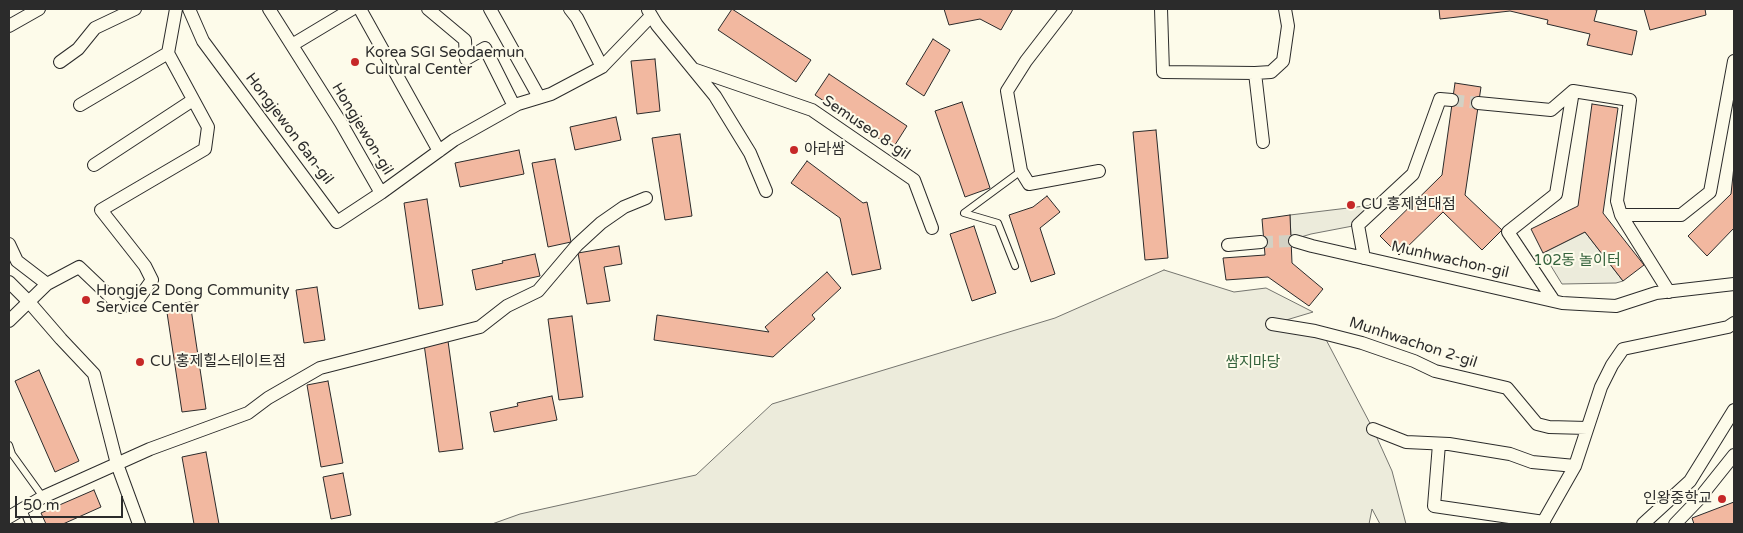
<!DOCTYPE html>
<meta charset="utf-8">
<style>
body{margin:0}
#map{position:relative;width:1743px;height:533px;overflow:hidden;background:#fdfbea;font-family:"Varela Round",sans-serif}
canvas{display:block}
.frame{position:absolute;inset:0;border:10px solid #2b2b2b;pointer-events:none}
.scale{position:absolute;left:15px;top:496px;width:108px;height:22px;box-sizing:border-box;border:2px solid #2b2b2b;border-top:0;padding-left:6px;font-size:15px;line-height:18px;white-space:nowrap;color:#2b2b2b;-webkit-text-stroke:4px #fdfbea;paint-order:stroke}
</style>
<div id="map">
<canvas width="1743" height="533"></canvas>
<div class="frame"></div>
<div class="scale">50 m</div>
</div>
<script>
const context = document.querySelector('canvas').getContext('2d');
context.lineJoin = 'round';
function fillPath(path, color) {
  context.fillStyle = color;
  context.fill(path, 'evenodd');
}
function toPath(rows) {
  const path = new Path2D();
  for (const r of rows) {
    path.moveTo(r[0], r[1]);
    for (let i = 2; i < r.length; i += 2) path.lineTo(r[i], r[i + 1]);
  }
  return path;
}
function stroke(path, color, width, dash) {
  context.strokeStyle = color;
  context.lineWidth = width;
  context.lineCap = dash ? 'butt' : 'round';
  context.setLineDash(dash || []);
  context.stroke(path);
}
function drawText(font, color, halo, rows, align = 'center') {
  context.font = font + ' "Varela Round","Noto Sans KR",sans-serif';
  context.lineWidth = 4;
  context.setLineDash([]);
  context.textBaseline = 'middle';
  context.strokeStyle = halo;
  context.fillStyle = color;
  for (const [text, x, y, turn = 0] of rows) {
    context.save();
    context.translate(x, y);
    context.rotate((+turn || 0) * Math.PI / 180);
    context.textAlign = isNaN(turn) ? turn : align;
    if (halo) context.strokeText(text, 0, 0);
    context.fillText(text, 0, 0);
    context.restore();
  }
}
const green = toPath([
 [1373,205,1358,225,1311,234,1291,240,1290,215,1373,205],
 [1585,232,1623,281,1616,283,1562,284,1543,253,1585,232],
 [1164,270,1234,292,1266,288,1313,312,1273,324,1322,332,1373,429,1392,471,1406,524,1380,524,1372,509,1369,524,492,524,520,514,696,475,772,404,1055,318,1164,270]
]);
fillPath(green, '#ecebdb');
stroke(green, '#74746e', 1);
const building = toPath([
 [732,9,811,60,796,82,718,30,732,9],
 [944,9,1013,9,1001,30,980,19,949,25,944,9],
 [1439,9,1592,9,1597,10,1594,21,1637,31,1632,55,1587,45,1590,34,1547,24,1548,20,1510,11,1440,19,1439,9],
 [1644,9,1705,9,1706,15,1650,30,1644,9],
 [933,39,950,50,924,96,906,84,933,39],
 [655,59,660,111,637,114,631,61,655,59],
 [829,74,907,126,893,148,815,95,829,74],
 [1455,83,1481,87,1465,195,1502,230,1482,250,1443,212,1399,255,1380,236,1442,175,1455,83],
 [962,102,990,188,965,197,935,111,962,102],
 [1592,104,1618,108,1603,213,1644,265,1623,281,1585,232,1543,253,1531,229,1578,206,1592,104],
 [616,117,621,140,575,150,570,127,616,117],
 [1156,130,1168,258,1145,260,1133,132,1156,130],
 [680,134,692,216,665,220,652,138,680,134],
 [519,150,524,174,460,187,455,163,519,150],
 [555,159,571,242,548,247,532,163,555,159],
 [807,161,863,203,867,202,881,269,852,275,840,218,791,183,807,161],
 [1734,166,1734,228,1707,256,1688,236,1731,194,1734,166],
 [1047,196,1060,212,1040,228,1055,274,1031,282,1009,215,1033,207,1047,196],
 [427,199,443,305,419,309,404,203,427,199],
 [1290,215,1292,263,1323,289,1309,306,1268,277,1226,280,1223,258,1265,255,1262,219,1290,215],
 [974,226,996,293,972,301,950,234,974,226],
 [619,246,622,264,604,267,610,301,587,304,578,253,619,246],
 [535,254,540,276,476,290,472,270,503,263,502,261,535,254],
 [827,272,841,288,812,315,815,319,773,357,654,340,657,315,769,332,765,327,827,272],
 [317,287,325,340,304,343,296,290,317,287],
 [190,302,206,409,182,412,166,306,190,302],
 [572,316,583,397,559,400,548,319,572,316],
 [448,341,463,449,439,452,424,344,448,341],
 [39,370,79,461,55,472,15,381,39,370],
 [328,381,343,463,321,467,307,385,328,381],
 [552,396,557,420,494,432,490,412,518,406,517,403,552,396],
 [206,452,219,524,194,524,182,457,206,452],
 [343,473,351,515,331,519,323,477,343,473],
 [94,490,101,507,63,524,46,524,41,513,94,490],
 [1734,502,1734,524,1694,524,1692,518,1734,502]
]);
fillPath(building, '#f2b8a0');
stroke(building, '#2b2b2b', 1);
stroke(toPath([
 [1452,100,1478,103],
 [1261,242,1295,241]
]), '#d3d1c4', 12, [12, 6]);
const lane = toPath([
 [1015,266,998,223,964,213,1021,171],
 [9,445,12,454,43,497],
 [23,509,29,524]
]);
const street = toPath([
 [189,9,203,41,337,222,381,193,454,140,518,104,551,94,602,67,651,16],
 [269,9,341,123,381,193],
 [360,9,439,151],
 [428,9,465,40,466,59,485,48,514,106],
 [490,9,539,97],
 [570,9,577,18,602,67],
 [1066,9,1026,61,1007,91,1021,171,1029,184,1099,171],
 [1161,9,1163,72,1255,73,1271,72,1283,61,1288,26,1285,9],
 [648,10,657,25,715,96,750,153,766,191],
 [9,26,39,9],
 [292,45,352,9],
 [60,62,78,49,95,28,135,9],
 [693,69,812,110,914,180,932,228],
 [1255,73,1263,142],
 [1478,103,1551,110,1573,91],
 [80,105,168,53],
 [94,165,193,100],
 [1295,241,1312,246,1562,303,1616,306,1656,293,1734,284],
 [9,244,17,261,47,284],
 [1228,245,1261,242],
 [1364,258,1358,225,1413,174,1440,99,1452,100],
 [9,282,29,302,61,339,94,374,117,464,139,524],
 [1669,292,1621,215,1681,215,1710,192,1734,61],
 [1554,301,1508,232,1556,194,1573,91,1630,100,1617,201,1621,215],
 [9,321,47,284,79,267,121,307,137,301,152,280,145,266,101,210,205,149,208,127,168,53,176,9],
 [1272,324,1315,331,1362,343,1414,361,1435,371,1507,388,1537,424,1549,427,1587,428],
 [1373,429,1406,442,1449,444,1510,454,1532,462,1575,466],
 [1439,444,1434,506,1544,522],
 [9,517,43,497,150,449,248,413,268,398,320,368,480,327,507,306,538,291,577,245,601,223,624,207,646,198],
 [1542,524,1575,466,1601,387,1612,365,1623,349,1728,327,1734,323],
 [1643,524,1690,481,1734,410],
 [1675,524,1698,500,1734,455]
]);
stroke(lane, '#2b2b2b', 8);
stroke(street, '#2b2b2b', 14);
stroke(lane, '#fdfbea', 6);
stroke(street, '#fdfbea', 12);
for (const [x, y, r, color] of [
 [355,62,5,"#c62828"],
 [794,150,5,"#c62828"],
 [1351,205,5,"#c62828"],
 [86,300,5,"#c62828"],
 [140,362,5,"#c62828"],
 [1722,499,5,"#c62828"]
]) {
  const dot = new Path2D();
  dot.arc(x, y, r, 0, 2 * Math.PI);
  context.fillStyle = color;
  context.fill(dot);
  stroke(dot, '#fdfbea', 2);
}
drawText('15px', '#2b2b2b', '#fdfbea', [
 ["Korea SGI Seodaemun",365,53],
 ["Cultural Center",365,70],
 ["아라쌈",804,150],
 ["CU 홍제현대점",1361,205],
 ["Hongje 2 Dong Community",96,291],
 ["Service Center",96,308],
 ["CU 홍제힐스테이트점",150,362],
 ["인왕중학교",1712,499,"right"]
], 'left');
drawText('15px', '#2b2b2b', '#fdfbea', [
 ["Semuseo 8-gil",866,128,34],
 ["Hongjewon 6an-gil",289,129,53],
 ["Hongjewon-gil",362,129,59],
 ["Munhwachon-gil",1450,260,13],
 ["Munhwachon 2-gil",1413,343,18]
]);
drawText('15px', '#34623c', '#fdfbea', [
 ["102동 놀이터",1577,261],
 ["쌈지마당",1253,363]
]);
</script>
